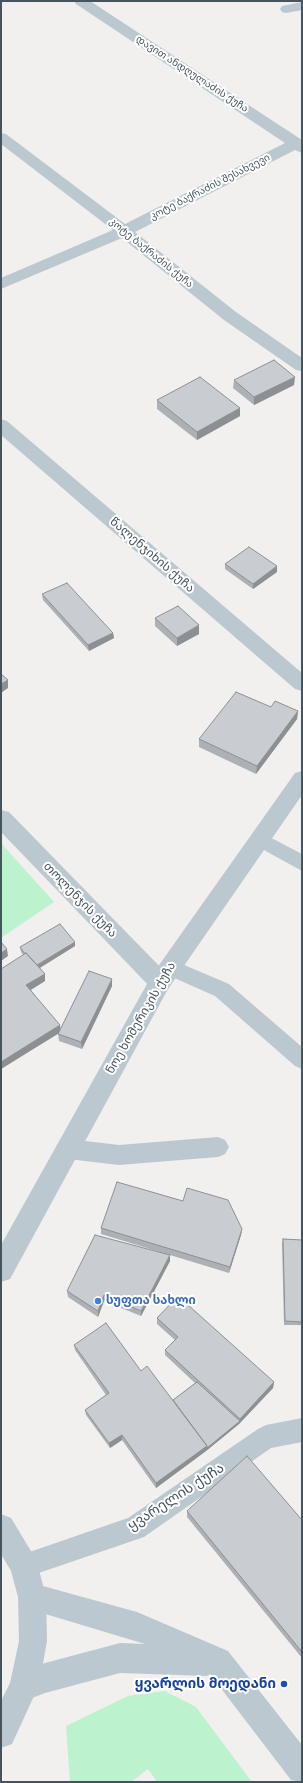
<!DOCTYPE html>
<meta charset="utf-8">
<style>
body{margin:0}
#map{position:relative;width:303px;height:1783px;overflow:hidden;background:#f2efef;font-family:"Open Sans",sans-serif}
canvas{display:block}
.frame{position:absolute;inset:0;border:2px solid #46545e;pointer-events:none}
</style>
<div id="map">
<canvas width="303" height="1783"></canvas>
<div class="frame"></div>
</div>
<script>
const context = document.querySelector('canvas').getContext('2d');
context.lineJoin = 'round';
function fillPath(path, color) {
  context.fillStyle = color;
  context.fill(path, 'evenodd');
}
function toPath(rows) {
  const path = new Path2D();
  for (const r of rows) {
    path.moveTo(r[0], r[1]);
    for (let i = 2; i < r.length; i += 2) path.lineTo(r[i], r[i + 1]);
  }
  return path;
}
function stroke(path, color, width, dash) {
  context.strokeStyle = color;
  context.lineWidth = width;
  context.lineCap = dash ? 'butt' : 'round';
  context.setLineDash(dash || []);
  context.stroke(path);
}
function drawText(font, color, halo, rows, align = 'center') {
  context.font = font + ' "Open Sans","Noto Sans Georgian",sans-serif';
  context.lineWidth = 4;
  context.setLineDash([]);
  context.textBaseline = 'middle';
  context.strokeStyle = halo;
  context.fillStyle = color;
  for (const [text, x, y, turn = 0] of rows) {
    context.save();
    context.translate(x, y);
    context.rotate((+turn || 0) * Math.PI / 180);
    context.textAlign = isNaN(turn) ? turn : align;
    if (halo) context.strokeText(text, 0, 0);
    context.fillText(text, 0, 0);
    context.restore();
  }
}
fillPath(toPath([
 [1,843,54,902,1,938],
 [165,1691,196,1707,252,1782,157,1782,148,1769,131,1782,70,1782,66,1726,128,1696]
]), '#bcf2ce');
fillPath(toPath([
 [302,2,302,10,286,13,282,12,280,9,282,6,302,2],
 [260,832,302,854,302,871,253,844,251,839,253,834,260,832],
 [170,959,229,984,302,1047,302,1069,295,1066,215,996,163,973,160,967,163,961,170,959],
 [218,1137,225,1140,229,1147,225,1154,218,1157,119,1165,68,1159,61,1156,57,1149,61,1142,68,1139,119,1145,218,1137],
 [302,1418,302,1442,271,1448,144,1537,24,1578,15,1575,12,1566,15,1557,128,1518,258,1429,266,1425,302,1418]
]), '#bcc8cf');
fillPath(toPath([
 [74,1,90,1,302,140,302,153,295,150,135,232,236,312,302,358,302,371,296,370,224,320,122,238,1,289,1,278,113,230,1,144,1,133,6,134,125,224,285,143,76,4,74,1],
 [1,419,7,421,302,673,302,691,295,689,1,435,1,419],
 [1,810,9,812,168,975,171,982,168,989,160,992,152,989,1,832,1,810],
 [32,1583,137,1612,228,1651,302,1745,302,1782,291,1780,210,1674,207,1676,120,1673,45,1693,24,1701,14,1696,9,1686,14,1676,24,1671,45,1663,120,1643,145,1644,22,1607,18,1597,22,1587,32,1583]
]), '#bcc8cf');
fillPath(toPath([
 [302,771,302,795,168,989,10,1279,1,1282,1,1245,152,975,295,773,302,771],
 [1,1514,11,1518,34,1556,38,1566,46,1597,47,1641,39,1686,34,1696,12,1744,1,1748,1,1701,10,1683,19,1641,18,1597,11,1571,1,1554,1,1514]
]), '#bcc8cf');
fillPath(toPath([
 [234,380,294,385,254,405,233,388],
 [157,400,240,416,197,440,157,409],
 [225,564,277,566,277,572,253,589,225,569],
 [42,594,113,633,114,638,89,651,43,600],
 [155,618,199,634,177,646,155,626],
 [271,707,298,711,297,719,256,774,199,747,199,739],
 [75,946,40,968,45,974,45,981,31,990,60,1029,112,979,112,986,82,1049,59,1041,58,1033,1,1069,23,955,21,952,20,947],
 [101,1228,242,1229,241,1235,229,1273,101,1234],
 [283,1239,302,1240,302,1325,284,1325,282,1243],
 [170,1255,170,1261,141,1316,104,1301,98,1317,68,1297,67,1291],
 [157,1318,274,1382,273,1388,239,1424,206,1451,156,1488,122,1440,110,1448,86,1415,85,1410,106,1395,75,1350,74,1345,141,1371,173,1400,195,1383,165,1355,165,1350,175,1340,157,1324],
 [187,1511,302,1520,302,1658,187,1517]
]), '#adb0b5');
fillPath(toPath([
 [295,377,294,385,254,405,254,397],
 [240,408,240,416,197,440,197,432],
 [277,566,277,572,253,589,253,584],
 [199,625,199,634,177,646,177,638],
 [113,633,114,638,89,651,88,645],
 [8,680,8,688,1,693,1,684],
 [298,711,297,719,256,774,257,766],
 [75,942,75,946,36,970,36,966],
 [7,949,8,956,1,961,1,953],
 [45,974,45,981,27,992,26,985],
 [112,979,112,986,82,1049,81,1042],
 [60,1025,61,1032,1,1069,1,1062],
 [242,1229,241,1235,229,1273,230,1267],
 [170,1255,170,1261,141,1316,141,1311],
 [104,1295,104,1301,98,1317,98,1311],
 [274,1382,273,1388,239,1424,206,1451,156,1488,156,1483,240,1421,240,1419],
 [122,1435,122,1440,110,1448,109,1443]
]), '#8d9093');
const building = toPath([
 [274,360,295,377,254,397,234,380,274,360],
 [200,377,240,408,197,432,157,400,200,377],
 [249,547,277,566,253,584,225,564,249,547],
 [67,583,113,633,88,645,42,594,67,583],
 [178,606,199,625,177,638,155,618,178,606],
 [1,674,8,680,1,684,1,674],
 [236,692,271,707,275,701,298,711,257,766,199,739,236,692],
 [60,924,75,942,37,965,26,953,25,954,20,947,60,924],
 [1,942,7,949,1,953,1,942],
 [26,953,45,974,26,985,60,1025,1,1062,1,969,26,953],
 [89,971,112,979,81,1042,58,1034,89,971],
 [117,1182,183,1201,187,1188,228,1200,242,1229,230,1267,101,1228,117,1182],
 [95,1235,170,1255,141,1311,104,1295,98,1311,67,1291,95,1235],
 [283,1239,302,1240,302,1322,285,1321,283,1239],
 [178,1296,274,1382,240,1419,165,1350,178,1337,157,1318,178,1296],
 [106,1323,141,1371,147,1366,207,1446,156,1483,122,1435,109,1443,85,1410,109,1393,74,1345,106,1323],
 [197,1382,240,1421,207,1448,207,1446,173,1400,197,1382],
 [247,1456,302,1520,302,1652,187,1511,247,1456]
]);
fillPath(building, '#c9cdd2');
stroke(building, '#8d9093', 1);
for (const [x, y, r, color] of [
 [98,1301,4,"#3f7fe0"],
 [284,1684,4,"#1a4fb4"]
]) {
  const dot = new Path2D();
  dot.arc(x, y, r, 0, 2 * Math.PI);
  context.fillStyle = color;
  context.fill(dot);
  stroke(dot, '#fff', 1.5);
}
drawText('10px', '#46545e', '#fff', [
 ["დავით ანდღულაძის ქუჩა",192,74,33],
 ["კოტე ბაქრაძის შესახვევი",210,187,-27],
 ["კოტე ბაქრაძის ქუჩა",151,253,39]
]);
drawText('12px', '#46545e', '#fff', [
 ["წალენჯიხის ქუჩა",152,555,41],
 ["თოლენჯის ქუჩა",80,900,46],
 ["ნოე ხომერიკის ქუჩა",141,1018,-60]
]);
drawText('bold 12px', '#366cbe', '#fff', [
 ["სუფთა სახლი",106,1301]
], 'left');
drawText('14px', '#46545e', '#fff', [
 ["ყვარელის ქუჩა",176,1497,-33]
]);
drawText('bold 14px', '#164399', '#fff', [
 ["ყვარლის მოედანი",276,1684]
], 'right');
</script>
